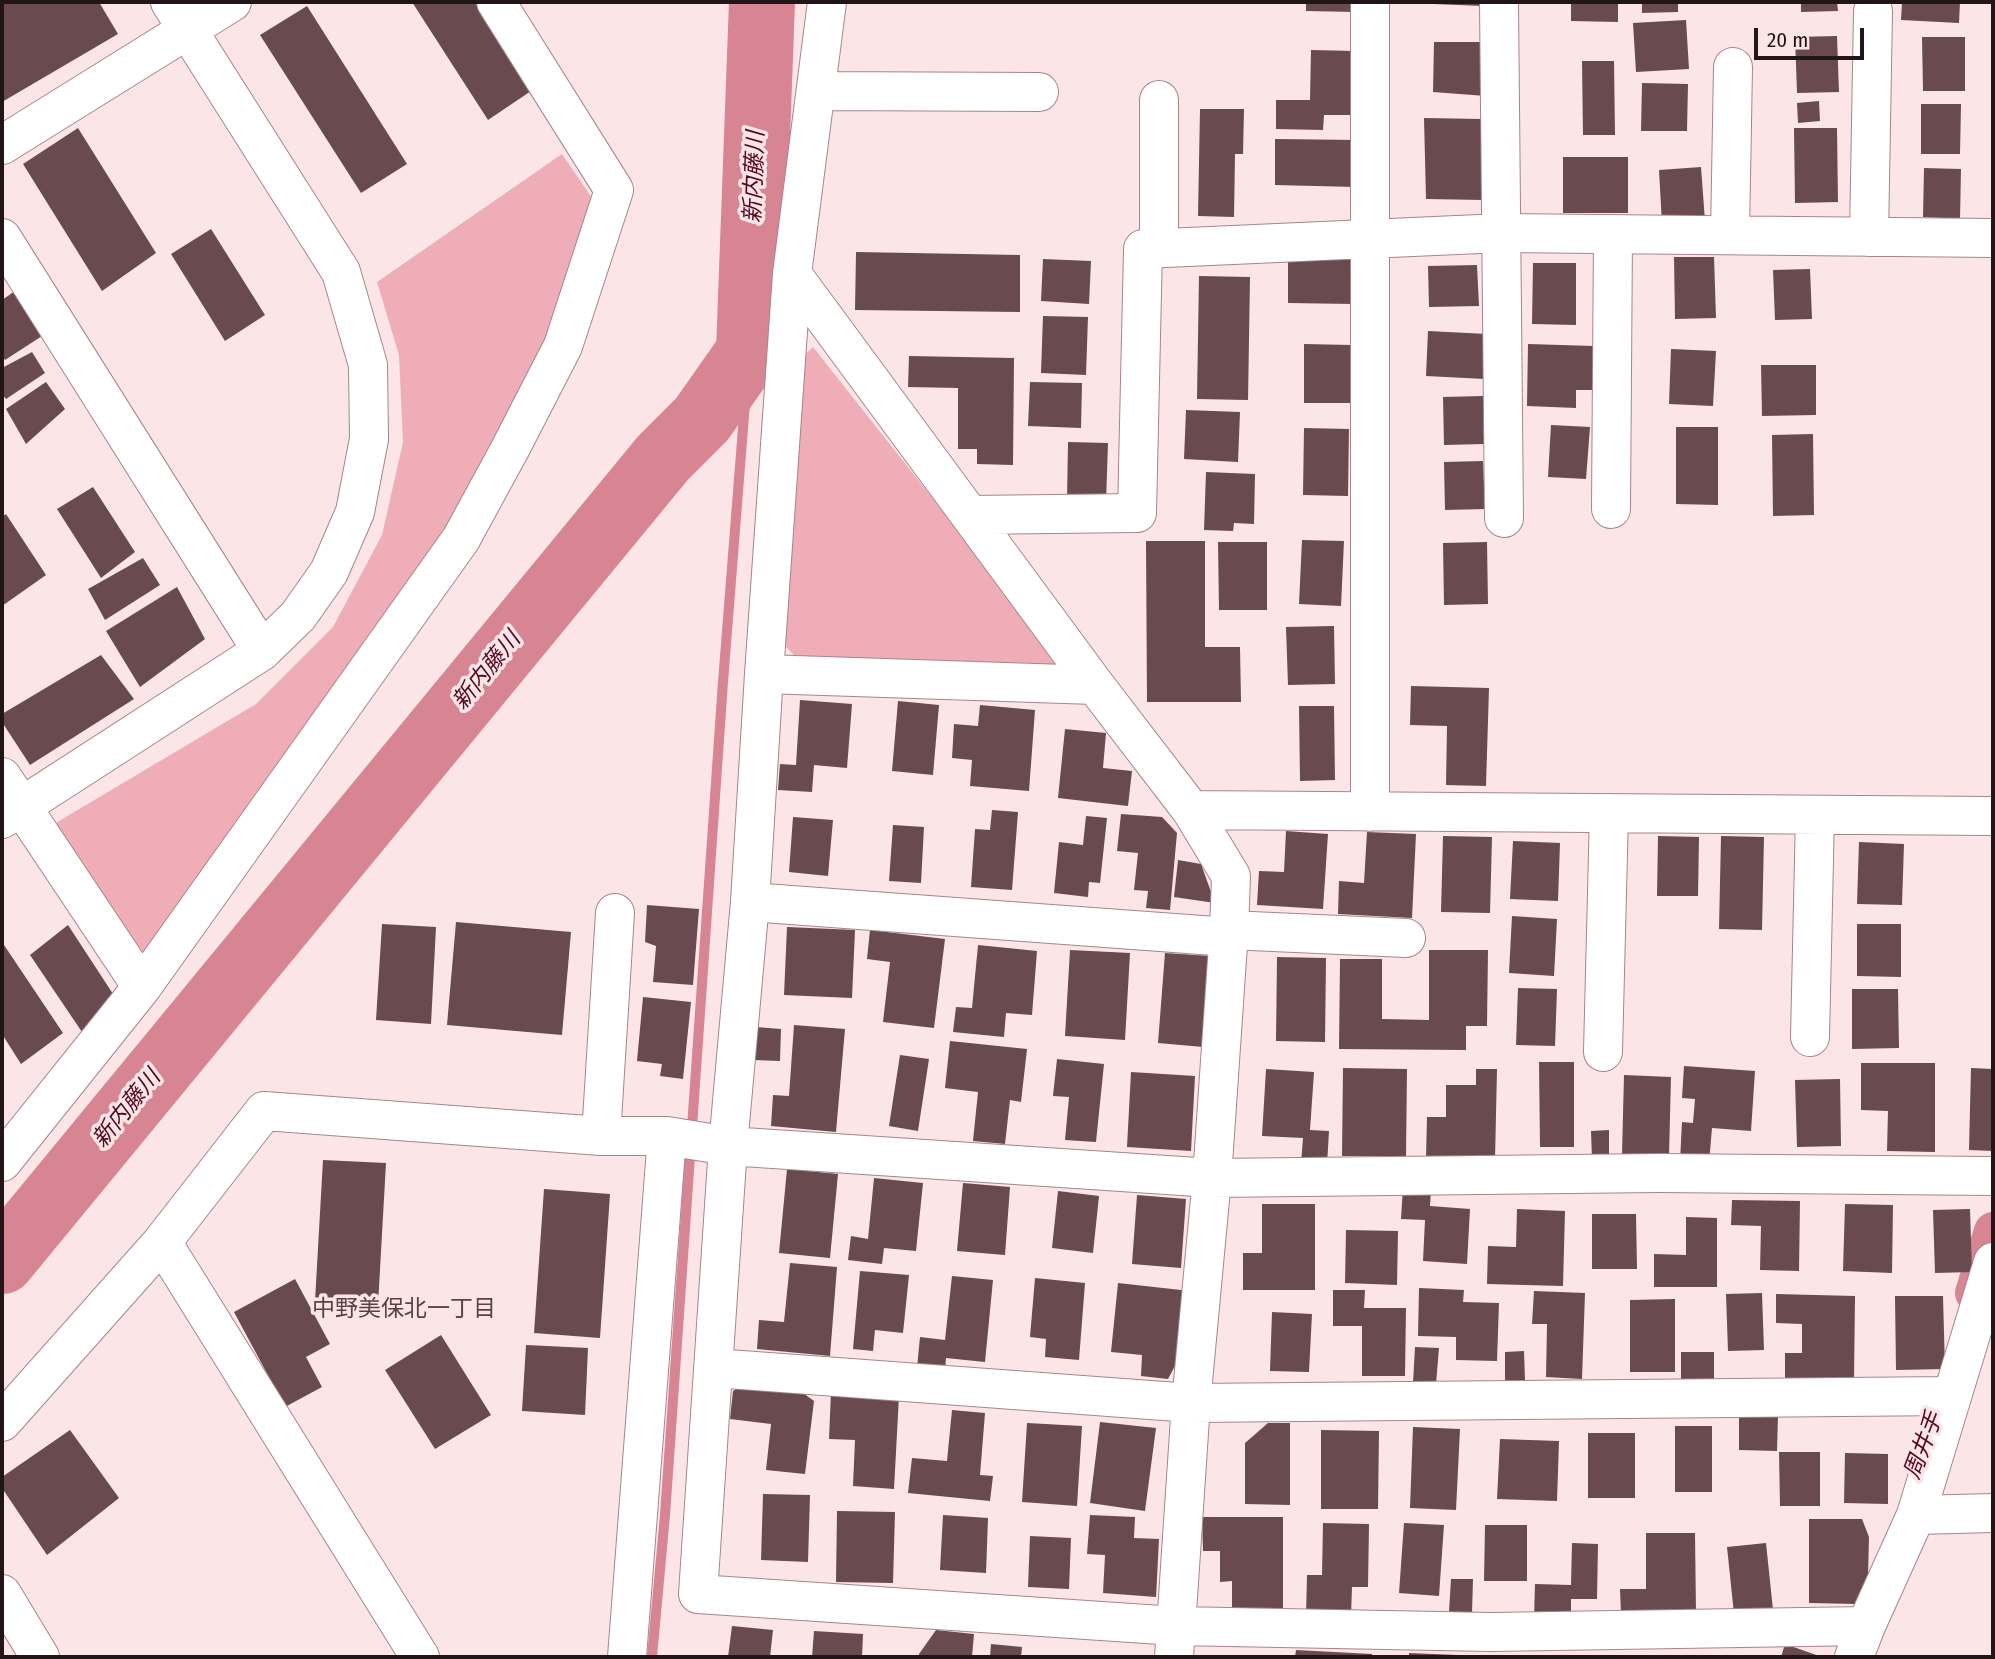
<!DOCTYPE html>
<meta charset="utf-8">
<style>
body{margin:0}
#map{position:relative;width:1995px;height:1659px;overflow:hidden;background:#fbe5e7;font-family:"Fira Sans Condensed",sans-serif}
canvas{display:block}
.frame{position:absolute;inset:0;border:4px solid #211517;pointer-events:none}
.scale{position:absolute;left:1754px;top:28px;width:110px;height:32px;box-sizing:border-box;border:4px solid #211517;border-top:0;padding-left:9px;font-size:21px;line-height:24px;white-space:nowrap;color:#211517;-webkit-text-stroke:5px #fbe5e7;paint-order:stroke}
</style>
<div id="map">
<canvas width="1995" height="1659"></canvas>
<div class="frame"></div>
<div class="scale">20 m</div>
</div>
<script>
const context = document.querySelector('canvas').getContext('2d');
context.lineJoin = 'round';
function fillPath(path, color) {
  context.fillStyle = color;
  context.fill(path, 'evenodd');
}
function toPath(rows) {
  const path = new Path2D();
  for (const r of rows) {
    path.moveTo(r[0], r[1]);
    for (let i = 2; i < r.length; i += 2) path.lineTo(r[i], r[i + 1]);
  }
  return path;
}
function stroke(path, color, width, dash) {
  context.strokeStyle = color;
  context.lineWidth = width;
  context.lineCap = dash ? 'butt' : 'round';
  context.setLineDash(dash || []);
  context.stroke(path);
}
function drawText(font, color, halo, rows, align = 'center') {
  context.font = font + ' "Fira Sans Condensed","Noto Sans JP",sans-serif';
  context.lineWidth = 7;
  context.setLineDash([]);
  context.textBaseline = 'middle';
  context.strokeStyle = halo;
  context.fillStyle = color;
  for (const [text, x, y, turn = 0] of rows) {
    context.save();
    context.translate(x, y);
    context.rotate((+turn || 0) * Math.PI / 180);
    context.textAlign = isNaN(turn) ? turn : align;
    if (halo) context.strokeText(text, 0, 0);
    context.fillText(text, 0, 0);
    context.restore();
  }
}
fillPath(toPath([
 [562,154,594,201,553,339,501,452,145,963,49,827,256,704,333,627,382,535,403,442,399,355,377,282],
 [813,347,1066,667,797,658,780,641,799,360]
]), '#eeadb7');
stroke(toPath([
 [652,1657,665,1515,723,682,749,352]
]), '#d78493', 10);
stroke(toPath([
 [1974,1293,1993,1231]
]), '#d78493', 38);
stroke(toPath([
 [2,1261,663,458,702,419,749,352,762,2]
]), '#d78493', 66);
fillPath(toPath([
 [2,2,99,2,118,34,2,102],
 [412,2,477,2,534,89,488,120],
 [1306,2,1356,2,1356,12,1306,11],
 [1434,2,1482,2,1482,6,1434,4],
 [1571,2,1618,2,1618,22,1571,21],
 [1642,2,1678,2,1678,12,1642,13],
 [1801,2,1837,2,1838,11,1801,12],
 [1902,2,1960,2,1959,23,1901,20],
 [307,6,407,164,361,193,260,35],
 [1686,20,1689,69,1636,72,1633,23],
 [1837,36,1839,92,1797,93,1795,37],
 [1922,37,1965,37,1965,91,1923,91],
 [1434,42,1486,42,1486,96,1433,92],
 [1311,50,1354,51,1353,115,1324,115,1323,130,1276,129,1276,100,1310,100],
 [1582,61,1614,61,1615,135,1583,135],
 [1642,83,1688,84,1687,131,1641,131],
 [1819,101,1820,121,1798,123,1797,103],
 [1921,104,1961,104,1960,154,1921,154],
 [1200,109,1244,109,1243,154,1235,154,1234,217,1198,216],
 [1424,118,1482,119,1484,200,1426,199],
 [78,128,156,253,102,291,23,164],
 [1794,128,1837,128,1838,202,1795,203],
 [1275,139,1357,140,1356,187,1275,185],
 [1563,157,1628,157,1628,213,1563,213],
 [1701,167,1705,221,1662,224,1659,170],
 [1924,168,1961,169,1960,219,1923,217],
 [211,229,265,315,225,341,171,254],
 [1288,249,1353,249,1353,304,1288,303],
 [856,252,1020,255,1020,312,855,310],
 [1674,257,1714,257,1716,318,1675,319],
 [1043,259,1091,261,1089,304,1041,301],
 [1533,263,1576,263,1576,325,1532,324],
 [1477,265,1479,306,1429,307,1428,266],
 [1810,269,1812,319,1775,320,1773,270],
 [1199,276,1250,277,1248,400,1197,399],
 [15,291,42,336,5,360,2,355,2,300],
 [1043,316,1088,317,1086,375,1041,373],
 [1428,331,1487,334,1485,379,1426,376],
 [1304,344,1351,345,1350,403,1304,403],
 [1528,344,1594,346,1592,390,1576,390,1576,408,1527,406],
 [1671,349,1716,351,1713,406,1669,404],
 [32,352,45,373,6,399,2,394,2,368],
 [909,356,1014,358,1013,465,977,464,977,449,958,449,958,388,908,387],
 [1761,365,1816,365,1816,415,1762,416],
 [46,382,65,409,26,444,6,409],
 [1030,382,1082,383,1081,428,1028,426],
 [1483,396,1484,444,1444,445,1443,397],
 [1186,410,1240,412,1238,462,1184,459],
 [1551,425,1590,427,1586,479,1548,477],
 [1676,427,1718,427,1718,505,1676,504],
 [1304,428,1349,429,1348,496,1303,495],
 [1813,434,1814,515,1773,516,1772,435],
 [1068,442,1108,443,1106,502,1067,501],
 [1483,461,1485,509,1445,510,1444,462],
 [1206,472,1255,474,1254,524,1234,523,1233,531,1204,530],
 [93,487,135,552,101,578,57,509],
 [6,514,46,575,2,606,2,517],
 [1302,540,1344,541,1341,606,1299,604],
 [1146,541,1205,541,1205,647,1240,647,1241,702,1147,702],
 [1218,542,1267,542,1267,610,1219,610],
 [1487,542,1488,604,1444,605,1443,543],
 [143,558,160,585,105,620,88,589],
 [177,587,205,639,140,687,106,631],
 [1334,626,1335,684,1288,685,1286,627],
 [101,655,134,699,30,765,2,722,2,714],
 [1411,686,1489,688,1486,786,1446,785,1447,726,1410,725],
 [800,700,852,704,847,768,814,765,812,792,778,790,780,764,796,765],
 [898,701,939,705,933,775,892,771],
 [980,705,1035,710,1029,791,970,786,972,760,952,758,954,724,978,726],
 [1299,706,1334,706,1335,780,1300,781],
 [1065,729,1106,733,1103,768,1132,771,1128,806,1058,798],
 [992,810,1018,812,1012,890,971,887,975,829,990,830],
 [1121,814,1162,817,1177,833,1170,910,1146,908,1148,891,1134,890,1138,853,1117,851],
 [1086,816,1107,818,1100,883,1089,882,1088,897,1054,893,1059,842,1083,845],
 [793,817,833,820,828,876,789,872],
 [893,825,924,827,921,883,889,881],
 [1286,831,1328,834,1323,909,1257,905,1259,871,1284,872],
 [1367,832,1416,834,1412,918,1338,914,1339,881,1364,883],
 [1443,836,1492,837,1490,913,1441,912],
 [1658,836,1699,837,1698,896,1657,896],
 [1721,836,1764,837,1762,930,1719,929],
 [1513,841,1560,843,1558,901,1510,899],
 [1859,842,1904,844,1902,905,1857,904],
 [1178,860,1201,864,1215,903,1174,897],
 [647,905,699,909,693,985,653,982,656,946,645,942],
 [1512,916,1557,919,1554,976,1509,973],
 [456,922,571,932,562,1035,447,1025],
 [382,924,436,927,431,1024,376,1020],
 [1857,924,1901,924,1901,977,1857,976],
 [68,925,115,997,84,1035,30,955],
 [787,927,855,930,852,998,784,995],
 [870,930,945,939,934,1028,883,1022,890,962,867,959],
 [2,942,63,1033,21,1064,2,1034],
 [978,945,1037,951,1032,1015,1006,1013,1004,1037,953,1032,956,1007,972,1008],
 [1070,950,1130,953,1125,1040,1065,1036],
 [1429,950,1488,950,1487,1026,1466,1026,1466,1050,1339,1049,1340,959,1382,959,1382,1019,1429,1020],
 [1165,953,1210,956,1203,1047,1158,1043],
 [1277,957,1326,958,1325,1042,1276,1041],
 [1518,988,1557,989,1555,1046,1516,1045],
 [1852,989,1898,989,1899,1048,1852,1049],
 [643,997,691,1002,683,1079,660,1076,662,1064,637,1061],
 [794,1025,845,1029,836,1132,771,1126,773,1095,789,1096],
 [756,1027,781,1029,780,1061,754,1060],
 [950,1041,1027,1049,1021,1102,1010,1100,1005,1144,973,1141,978,1092,945,1088],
 [900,1055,929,1059,918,1131,889,1126],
 [1057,1059,1104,1064,1096,1142,1065,1140,1069,1097,1053,1096],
 [1539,1062,1574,1062,1574,1147,1540,1147],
 [1861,1063,1935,1063,1935,1152,1887,1151,1888,1111,1861,1110],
 [1684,1066,1755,1071,1751,1131,1712,1128,1709,1163,1680,1161,1682,1122,1693,1123,1695,1099,1682,1098],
 [1343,1068,1407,1069,1406,1156,1342,1156],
 [1971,1068,1993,1069,1993,1151,1969,1150],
 [1266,1069,1314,1072,1310,1130,1329,1131,1327,1165,1301,1164,1303,1138,1262,1136],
 [1476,1069,1497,1069,1495,1160,1426,1159,1427,1117,1446,1117,1446,1085,1476,1085],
 [1131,1072,1195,1076,1191,1151,1127,1147],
 [1624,1075,1671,1077,1669,1156,1622,1154],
 [1840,1079,1841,1146,1797,1147,1795,1080],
 [1609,1130,1609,1158,1592,1159,1591,1131],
 [323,1160,386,1163,378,1305,315,1301],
 [787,1169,838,1174,830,1258,779,1253],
 [874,1178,923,1183,916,1251,884,1248,882,1264,848,1260,851,1236,868,1239],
 [963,1183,1010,1187,1005,1255,957,1251],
 [1403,1187,1431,1189,1430,1206,1470,1209,1467,1264,1423,1261,1425,1220,1401,1219],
 [544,1189,610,1194,600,1338,534,1333],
 [1058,1191,1099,1196,1093,1253,1052,1248],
 [1137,1195,1186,1199,1181,1268,1132,1264],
 [1732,1200,1800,1201,1799,1271,1760,1270,1761,1226,1731,1225],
 [1262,1204,1315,1204,1315,1290,1243,1290,1243,1253,1262,1253],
 [1845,1204,1893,1205,1892,1273,1843,1271],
 [1517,1209,1565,1211,1563,1286,1487,1284,1488,1246,1516,1247],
 [1970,1209,1972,1272,1935,1273,1933,1210],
 [1592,1214,1636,1214,1637,1269,1592,1269],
 [1686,1217,1717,1218,1717,1287,1654,1287,1654,1254,1686,1255],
 [1346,1230,1398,1231,1397,1285,1345,1283],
 [790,1263,837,1267,830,1356,757,1349,759,1320,784,1322],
 [860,1271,909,1275,903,1333,875,1330,873,1351,853,1349],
 [952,1276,993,1280,985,1362,946,1358,945,1371,917,1368,920,1337,945,1340],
 [1035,1278,1085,1283,1079,1360,1045,1357,1046,1339,1030,1337],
 [295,1279,330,1344,306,1357,322,1387,285,1407,234,1312],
 [1118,1283,1190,1291,1184,1349,1168,1379,1141,1376,1142,1355,1111,1352],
 [1419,1288,1464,1290,1463,1302,1499,1303,1497,1361,1456,1360,1456,1337,1418,1336],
 [1333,1290,1365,1290,1364,1308,1406,1308,1405,1376,1362,1376,1362,1326,1333,1326],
 [1534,1291,1585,1293,1582,1379,1546,1377,1547,1324,1532,1324],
 [1762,1293,1764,1350,1728,1351,1726,1294],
 [1776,1294,1855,1296,1854,1380,1785,1380,1785,1353,1802,1353,1802,1324,1776,1323],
 [1895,1296,1943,1296,1945,1369,1896,1370],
 [1675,1299,1675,1372,1630,1372,1630,1300],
 [1272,1312,1312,1314,1309,1372,1270,1371],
 [441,1335,491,1415,435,1449,385,1370],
 [526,1345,588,1348,585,1415,522,1411],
 [1415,1347,1439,1348,1436,1384,1413,1383],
 [1524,1351,1525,1381,1505,1382,1505,1352],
 [1681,1352,1714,1352,1714,1381,1681,1380],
 [745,1384,803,1393,814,1401,805,1474,766,1470,771,1424,730,1419,733,1391],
 [831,1392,899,1396,894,1489,853,1486,855,1440,829,1439],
 [952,1410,985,1413,980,1475,993,1476,990,1501,908,1493,912,1458,947,1461],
 [1739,1415,1778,1415,1777,1451,1739,1450],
 [1100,1422,1156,1428,1145,1511,1090,1503],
 [1027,1423,1082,1426,1077,1506,1022,1502],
 [1268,1423,1290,1423,1290,1505,1245,1504,1245,1443],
 [1675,1426,1712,1426,1712,1492,1675,1492],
 [1413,1427,1460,1429,1456,1510,1410,1508],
 [70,1430,119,1498,47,1555,2,1488,2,1477],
 [1321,1430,1379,1431,1378,1509,1321,1509],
 [1588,1433,1635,1433,1635,1498,1588,1498],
 [1500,1439,1559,1441,1557,1501,1497,1499],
 [1779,1452,1820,1452,1820,1506,1780,1506],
 [1845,1453,1888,1454,1888,1504,1844,1503],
 [763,1494,810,1495,808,1562,761,1560],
 [837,1511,895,1512,893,1583,836,1582],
 [943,1515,988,1518,986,1573,940,1570],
 [1090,1515,1135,1517,1134,1538,1159,1539,1156,1597,1103,1593,1105,1555,1087,1554],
 [1202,1517,1283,1517,1283,1612,1232,1612,1232,1581,1220,1582,1220,1551,1203,1551],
 [1809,1519,1862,1519,1869,1537,1868,1576,1855,1604,1809,1603],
 [1323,1523,1369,1524,1368,1587,1352,1587,1351,1616,1306,1616,1307,1575,1322,1575],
 [1404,1523,1444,1525,1439,1596,1399,1593],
 [1485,1525,1527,1525,1527,1581,1484,1581],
 [1646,1533,1695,1533,1696,1613,1621,1614,1620,1589,1646,1589],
 [1030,1536,1071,1538,1069,1589,1028,1587],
 [1572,1543,1598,1544,1597,1599,1571,1599,1571,1619,1534,1619,1535,1584,1571,1585],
 [1766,1543,1773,1610,1734,1614,1727,1547],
 [1451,1579,1473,1579,1472,1613,1449,1612],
 [732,1626,773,1630,770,1657,728,1657],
 [936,1630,974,1634,972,1657,919,1657,919,1654],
 [814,1631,863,1634,862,1657,812,1657],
 [991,1644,1022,1647,1021,1657,990,1657],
 [1785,1644,1822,1657,1781,1657],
 [1296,1650,1372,1654,1372,1657,1295,1657],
 [1409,1653,1458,1655,1458,1657,1409,1657]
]), '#684a4f');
const minor = toPath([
 [827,2,792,274,764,674,750,902,728,1146,698,1594,1176,1626,1491,1632,1866,1626],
 [1370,2,1370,812],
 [1499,2,1504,518],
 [816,91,1039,92],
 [2,145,232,2],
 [1730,235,1733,67],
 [1869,237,1873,11],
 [2,238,262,651],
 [1159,248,1159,100],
 [792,274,1095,685,1191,810,1231,876,1229,930,1212,1178,1191,1403,1174,1657],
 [1611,509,1613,234],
 [970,515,1137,513,1143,249,1502,233,1993,238],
 [764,674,1095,685],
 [2,777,142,987],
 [1191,810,1993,816],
 [2,819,262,651,298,616,329,572,355,512,369,439,368,365,341,272,170,2],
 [750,902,1229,937],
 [1229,930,1406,938],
 [1810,1037,1815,815],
 [1603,1052,1609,813],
 [601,1136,615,913],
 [2,1162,142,987,461,539,510,449,563,346,614,190,496,2],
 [162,1242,420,1657],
 [714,1368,1191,1403,1951,1396],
 [2,1422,162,1242,264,1111,601,1136,667,1136,728,1146,1212,1178,1659,1173,1993,1176],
 [1916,1515,1993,1513],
 [2,1594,40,1657],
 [627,1657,667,1136],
 [1854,1657,1866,1626,1916,1515,1993,1262]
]);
stroke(minor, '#a7858a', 40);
stroke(minor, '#fff', 38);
drawText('italic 23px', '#530720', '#fbe5e7', [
 ["新内藤川",755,177,-88],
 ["新内藤川",487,671,-51],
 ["新内藤川",127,1109,-51],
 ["周井手",1924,1446,-69]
]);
drawText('23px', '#5d4045', '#fbe5e7', [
 ["中野美保北一丁目",404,1310]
]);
</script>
